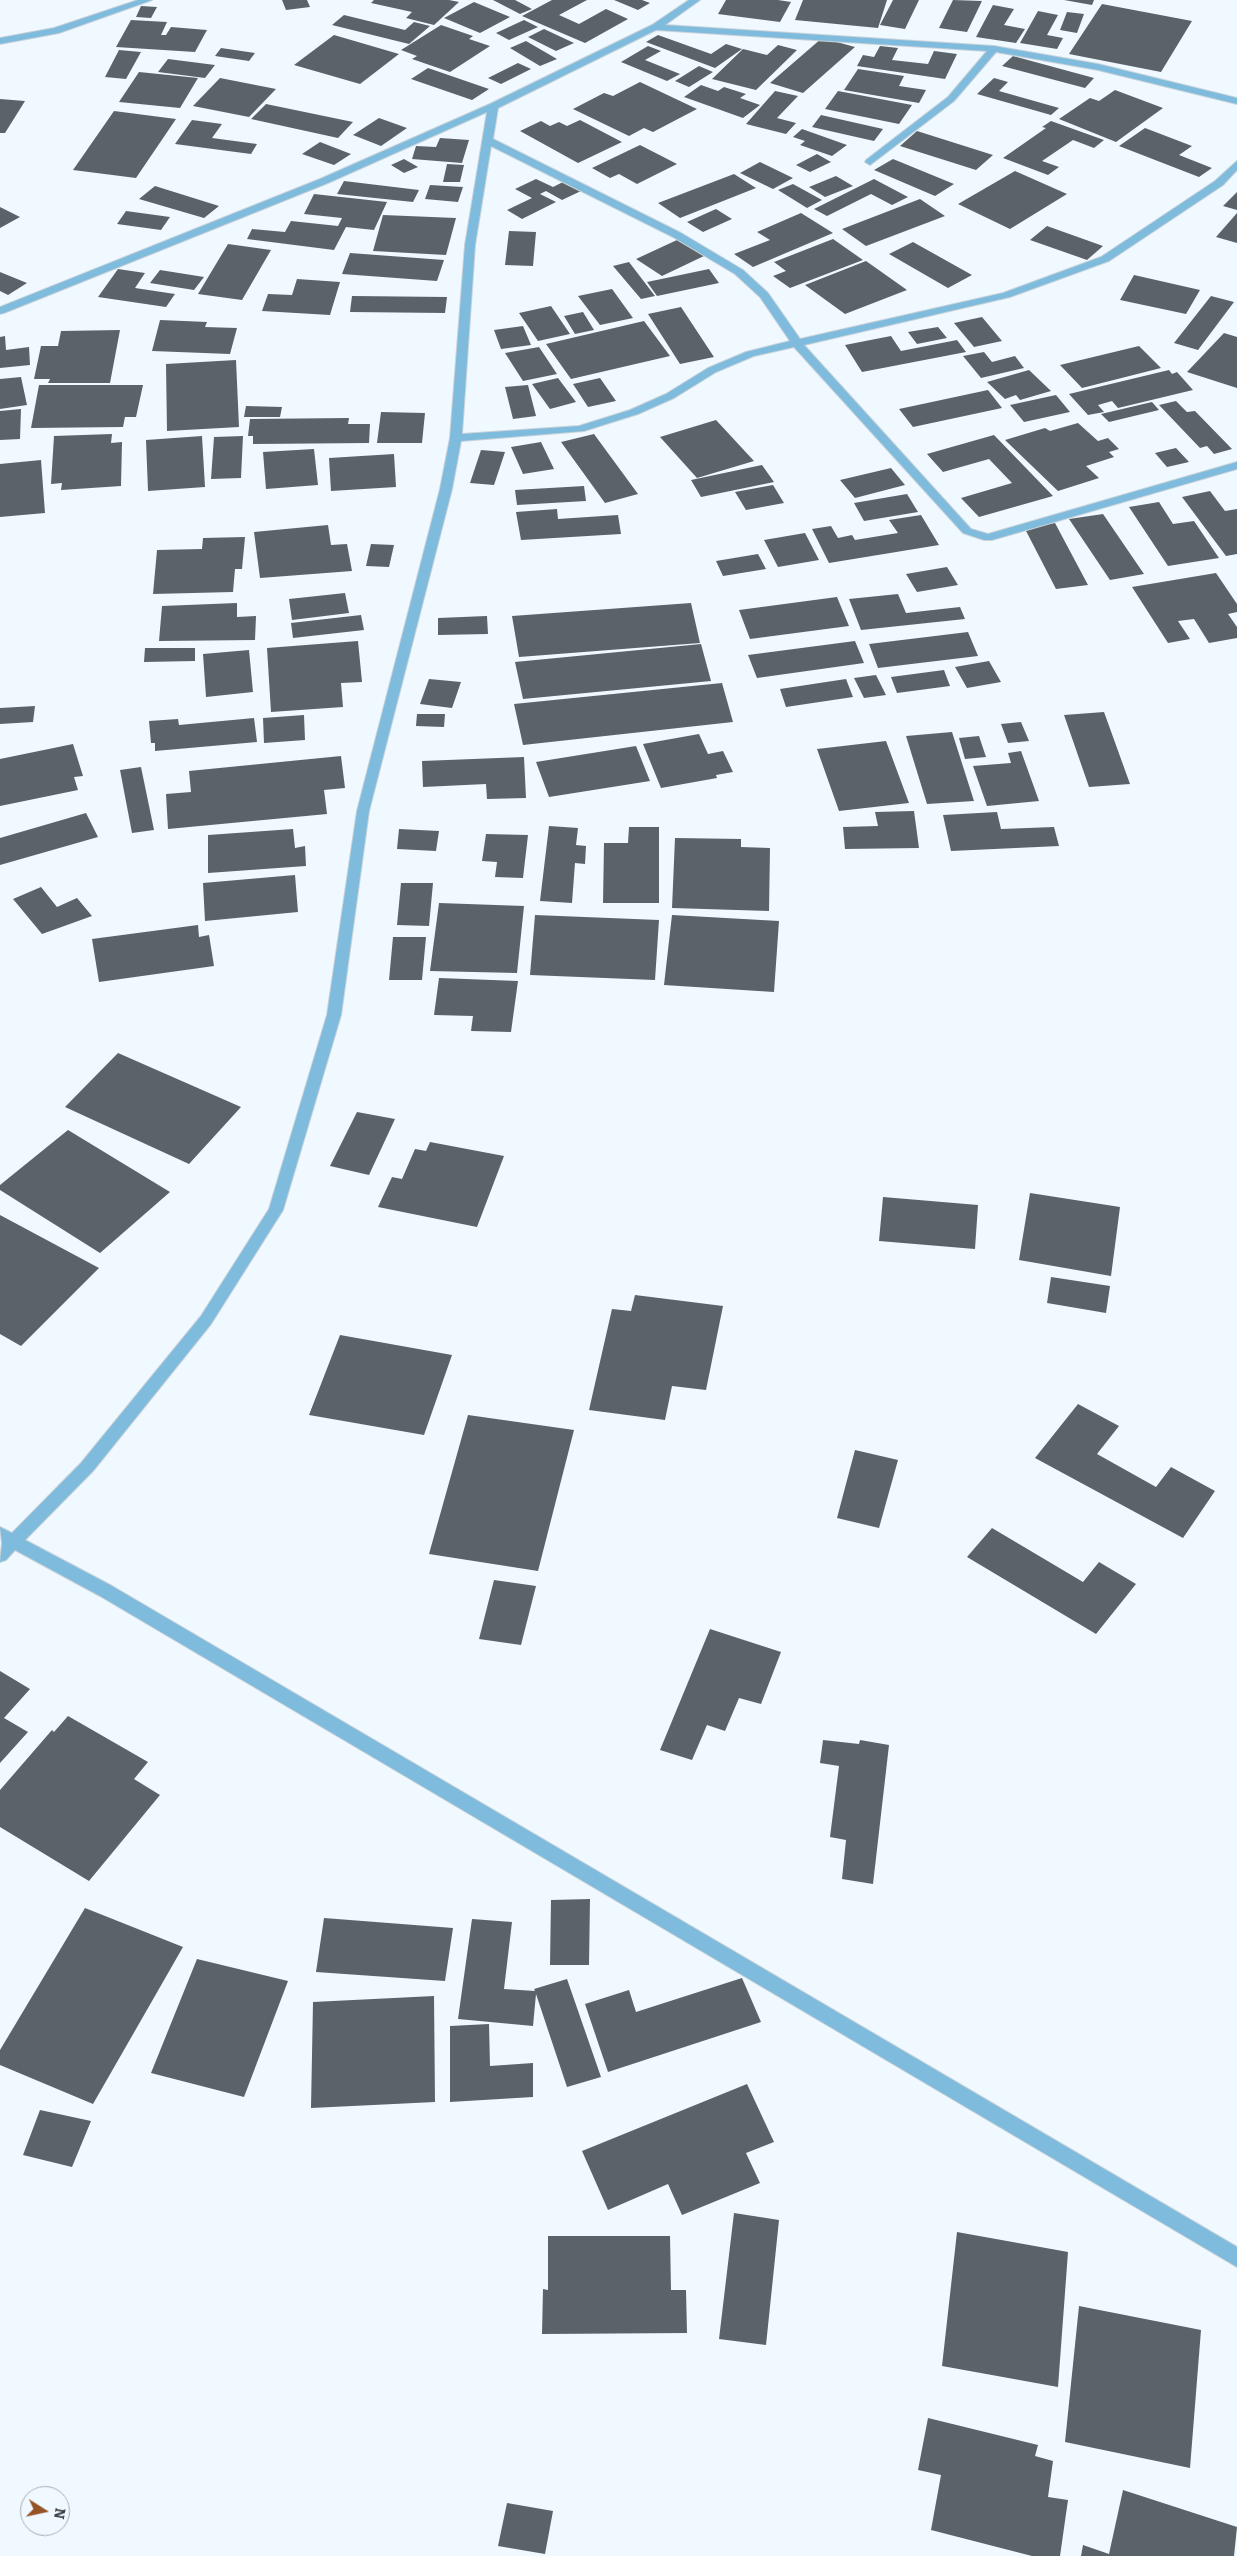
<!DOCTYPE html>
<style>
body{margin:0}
#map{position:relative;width:1237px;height:2556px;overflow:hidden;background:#eff9ff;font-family:Bitter,serif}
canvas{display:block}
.north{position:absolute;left:20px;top:2486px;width:50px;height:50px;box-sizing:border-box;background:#eff9ff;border:1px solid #a6aeb3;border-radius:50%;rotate:100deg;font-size:14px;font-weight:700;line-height:20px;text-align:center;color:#393d40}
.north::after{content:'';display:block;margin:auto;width:18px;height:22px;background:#965323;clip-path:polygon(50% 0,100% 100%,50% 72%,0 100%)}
</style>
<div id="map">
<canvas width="1237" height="2556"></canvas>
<div class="north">N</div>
</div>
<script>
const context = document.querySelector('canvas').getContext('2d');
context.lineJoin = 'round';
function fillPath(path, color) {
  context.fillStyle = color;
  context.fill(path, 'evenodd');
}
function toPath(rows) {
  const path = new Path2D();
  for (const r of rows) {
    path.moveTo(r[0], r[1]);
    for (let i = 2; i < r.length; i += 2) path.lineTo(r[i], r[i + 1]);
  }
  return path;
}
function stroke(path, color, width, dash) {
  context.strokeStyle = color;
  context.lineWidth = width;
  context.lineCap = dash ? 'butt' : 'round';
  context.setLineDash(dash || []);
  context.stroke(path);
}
fillPath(toPath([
 [282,0,307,0,310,7,286,10],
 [374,0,449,0,459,2,434,25,406,18,412,12,371,3],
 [493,0,515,0,532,9,520,14],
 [552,0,587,0,559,15,579,24,606,9,628,19,585,43,522,16],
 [614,0,642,0,650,3,638,10],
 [726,0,778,0,791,2,780,22,718,14],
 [803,0,887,0,878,28,795,20],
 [893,0,919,0,905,29,880,25],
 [953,0,982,1,967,32,939,28],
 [1064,0,1094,0,1092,5],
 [474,2,510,17,480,33,444,18],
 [1102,4,1192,21,1161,72,1069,54],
 [993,5,1014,9,1004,25,1025,29,1016,43,976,37],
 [141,6,157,7,151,18,136,17],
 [1038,11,1058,15,1047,35,1063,38,1057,49,1020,43],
 [1067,12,1084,14,1077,33,1060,30],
 [344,15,405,30,414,22,430,26,409,44,332,25],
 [131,20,167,22,161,35,166,35,171,27,207,30,195,52,116,47],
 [524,20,538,27,509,40,496,33],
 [441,25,473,36,469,39,490,46,450,72,412,59,417,56,401,50],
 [544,29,574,43,556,51,528,37],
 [334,35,399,54,360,84,294,65],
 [658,35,711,54,726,44,742,49,715,68,646,42],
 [822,38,855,47,803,93,770,83],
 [526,41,557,59,540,66,510,48],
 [778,45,797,50,756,90,712,79,743,49,767,55],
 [648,46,661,51,645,60,680,74,667,81,621,62],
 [880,46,898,48,892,60,928,64,934,51,957,54,945,79,857,66,863,55,874,57],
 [221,48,255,53,249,61,215,56],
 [119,50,141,52,126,79,105,77],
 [1013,56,1094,78,1085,88,1002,66],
 [168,59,215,65,205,78,158,72],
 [518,63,531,69,501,84,488,78],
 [699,66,713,72,689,87,675,81],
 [428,68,489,89,472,100,411,79],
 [858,69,904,76,899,86,926,90,919,103,844,90],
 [139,72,198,78,180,108,119,102],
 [220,78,276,89,249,117,193,106],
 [994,78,1008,82,999,91,1059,108,1051,115,977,94],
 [640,82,697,109,653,132,644,128,629,136,573,109,604,93,613,96],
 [701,85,718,91,724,87,746,94,740,98,760,105,743,118,684,97],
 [1115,90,1163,108,1116,142,1059,119,1090,98,1099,101],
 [775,91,798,96,777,118,796,123,786,134,746,124],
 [838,91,912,105,899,124,825,109],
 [0,99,25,101,5,133,0,133],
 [266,104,353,122,338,138,251,119],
 [114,111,176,119,136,178,73,170],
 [821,115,883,129,874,141,812,127],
 [379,118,407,128,381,146,353,135],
 [192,120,222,124,212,138,257,144,251,154,175,144],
 [580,120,622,142,578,163,520,131,541,121,550,126,559,122,567,126],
 [1051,121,1104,140,1094,148,1073,140,1042,161,1059,167,1048,175,1003,158,1046,128,1042,127],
 [1145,128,1192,146,1179,155,1212,168,1199,177,1119,146],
 [802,129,847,145,832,156,800,145,805,141,793,137],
 [917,131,993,155,976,170,900,146],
 [440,138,469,140,462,163,412,159,416,146,436,147],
 [320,142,351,154,334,165,302,154],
 [640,145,677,164,637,184,619,174,610,178,592,168],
 [817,154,831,162,810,172,796,165],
 [404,159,418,167,404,173,391,165],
 [893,159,954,184,935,196,874,170],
 [760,162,793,178,773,189,740,173],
 [447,164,464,165,460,182,443,182],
 [1015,171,1067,194,1010,229,958,204],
 [734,174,756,188,680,218,658,203],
 [836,176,853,186,825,197,809,187],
 [536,179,553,187,563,182,581,191,562,200,546,191,540,194,556,202,522,219,507,210,532,198,515,189],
 [874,179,908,197,892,205,871,194,827,216,814,209],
 [344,181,419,190,413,202,337,194],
 [793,184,822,200,807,208,778,190],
 [430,185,463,187,458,202,425,199],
 [155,186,219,206,204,218,139,199],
 [1237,192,1237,210,1223,206],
 [314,194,387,202,374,230,346,227,334,250,247,239,252,229,285,232,291,221,338,226,342,218,304,214],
 [920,199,945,216,866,246,842,229],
 [0,207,20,217,0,228],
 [716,209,732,219,703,232,687,222],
 [126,211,170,217,161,230,117,224],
 [801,213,833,233,753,267,734,254,770,240,757,232],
 [1237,213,1237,243,1216,237],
 [383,215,456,218,446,255,373,251],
 [1047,226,1103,246,1087,260,1030,240],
 [509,231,536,232,533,266,505,265],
 [833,239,863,260,790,288,773,276,786,271,774,262],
 [677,240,704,256,662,276,636,259],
 [913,242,972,275,948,288,889,254],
 [228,244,271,250,242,300,198,294],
 [350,253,444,260,437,281,342,274],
 [866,261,907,290,845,314,805,285],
 [629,262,655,296,641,299,613,266],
 [118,269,145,273,135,288,175,294,166,307,98,297],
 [709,269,719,283,657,296,647,282],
 [160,270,204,277,194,290,150,283],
 [0,272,27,283,8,295,0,291],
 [1134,275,1200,290,1186,314,1120,300],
 [297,279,340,282,330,315,262,311,268,294,292,295],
 [612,289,633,318,600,325,578,296],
 [352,296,447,297,445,313,350,312],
 [1211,296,1234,302,1198,350,1174,343],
 [551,306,570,334,538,341,519,313],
 [681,307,714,357,680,364,648,314],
 [583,312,594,330,575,334,564,316],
 [982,317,1002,341,974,347,954,323],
 [160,320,207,322,205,327,237,328,230,354,152,351],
 [644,321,670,356,571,379,546,344],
 [523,326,531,345,501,349,494,330],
 [938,327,947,338,917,344,908,332],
 [120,330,110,383,48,383,50,379,34,379,41,346,58,346,61,331],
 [1224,333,1237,337,1237,388,1187,372],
 [5,336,6,350,29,347,30,365,0,368,0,337],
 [891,336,901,351,957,340,966,352,862,372,845,345],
 [1139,346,1161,368,1082,388,1060,365],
 [539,347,557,374,523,381,505,353],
 [984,352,992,362,1015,356,1024,368,981,378,963,356],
 [236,360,239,427,167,431,166,364],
 [1029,370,1051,391,1020,400,1016,395,1005,399,987,382],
 [1169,370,1172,374,1177,372,1193,390,1118,408,1112,401,1098,405,1104,412,1088,415,1069,394],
 [21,377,27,405,0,409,0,379],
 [558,378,576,402,550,409,532,384],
 [600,378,616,401,588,407,573,384],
 [39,385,143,385,136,417,125,417,123,427,31,428],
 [528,385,536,416,513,419,505,387],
 [988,390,1002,408,913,427,899,409],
 [1056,395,1070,412,1024,422,1010,405],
 [1176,401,1187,412,1195,411,1232,449,1214,454,1207,446,1200,448,1159,405],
 [1152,402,1159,410,1109,422,1101,414],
 [246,406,282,407,280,417,244,417],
 [21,409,20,439,0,440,0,411],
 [381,412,425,413,422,443,377,443],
 [349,418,348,424,370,424,369,443,253,444,253,436,248,436,250,419],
 [716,420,754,461,697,478,660,437],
 [1078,423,1098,441,1108,438,1119,449,1109,452,1114,457,1086,466,1099,478,1058,491,1005,440,1045,428,1050,431],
 [112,434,111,443,122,442,121,486,61,490,62,483,51,484,54,436],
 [594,434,638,494,605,503,561,442],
 [994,435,1053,496,979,517,961,498,1012,483,989,459,943,472,927,454],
 [202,436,205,487,148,491,146,440],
 [243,436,241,478,211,479,214,437],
 [541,442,554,469,523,474,511,447],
 [1176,448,1189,462,1167,467,1155,453],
 [314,449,318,485,266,489,263,452],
 [481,450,505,452,494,485,470,483],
 [394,454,396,487,331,491,329,458],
 [41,460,45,513,0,517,0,464],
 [762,465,774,482,701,497,691,480],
 [891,468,905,485,855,498,840,480],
 [773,485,784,503,746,510,735,492],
 [584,486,586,501,517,505,515,490],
 [1210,491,1225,511,1237,509,1237,554,1226,556,1182,497],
 [907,494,918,512,864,521,854,503],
 [1159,502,1173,524,1194,521,1219,558,1168,566,1129,507],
 [557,509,558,519,618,515,621,534,521,540,516,512],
 [1103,514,1144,574,1110,580,1069,519],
 [921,515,939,545,829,563,812,529,831,526,838,538,852,535,855,540,898,533,889,520],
 [1055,523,1088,585,1056,589,1024,527],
 [328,525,331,545,347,544,352,571,260,578,254,532],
 [805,533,819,560,778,567,764,540],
 [245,537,242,569,235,569,233,592,153,594,157,550,202,549,203,538],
 [371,544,394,545,389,567,366,566],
 [758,554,766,569,723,576,716,561],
 [947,567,958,585,917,592,906,574],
 [1216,573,1237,604,1237,612,1228,614,1237,627,1237,638,1209,643,1194,619,1178,621,1190,639,1168,643,1132,587],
 [345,593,349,613,292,620,289,599],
 [898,594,906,613,960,607,965,619,861,630,849,599],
 [837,597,849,626,750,639,739,610],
 [237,603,237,617,256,616,255,640,159,641,162,606],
 [691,603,700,643,519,657,512,616],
 [361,615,364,630,293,638,291,623],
 [487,616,488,634,438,635,438,618],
 [968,632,978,656,878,668,869,644],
 [358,641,362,682,341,683,343,707,271,712,267,648],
 [855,641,864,663,757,678,748,655],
 [701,644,711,681,523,699,515,662],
 [145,648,195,648,195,661,144,662],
 [249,650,253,692,206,697,203,654],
 [989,661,1001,682,967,688,955,667],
 [944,670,950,686,897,693,891,677],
 [876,675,886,695,864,698,854,678],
 [429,679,461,682,452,708,420,704],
 [846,679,853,697,786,707,780,689],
 [722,683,733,722,523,745,514,704],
 [35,706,33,722,0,724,0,708],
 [1104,712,1130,784,1089,787,1064,715],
 [417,714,445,714,444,727,416,726],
 [304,715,305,740,264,743,263,718],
 [254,718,257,742,155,751,155,743,151,743,149,721,178,719,179,725],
 [1021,722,1029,741,1008,743,1001,724],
 [952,732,974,801,927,804,906,736],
 [699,734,708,754,723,751,733,772,716,775,717,778,661,788,643,744],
 [979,736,986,757,965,759,959,738],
 [886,741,909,803,839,811,817,749],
 [73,744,83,776,74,777,78,790,0,806,0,759],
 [636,746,650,781,549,797,536,762],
 [1021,751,1039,801,987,806,973,766,1011,763,1008,753],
 [341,756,345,788,324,790,327,814,168,829,166,794,191,792,189,771],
 [524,757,526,798,487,799,486,784,423,787,422,761],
 [141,767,154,830,132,833,120,770],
 [914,811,919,848,845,849,843,827,878,826,875,812],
 [997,812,1001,829,1054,827,1059,846,951,851,943,815],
 [86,813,98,837,0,865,0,838],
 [549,826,578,828,576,845,586,846,585,864,575,863,572,903,540,901],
 [629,827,659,827,659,903,603,903,604,843,628,843],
 [293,829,295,848,305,846,306,866,208,873,208,835],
 [399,829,439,831,436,851,397,849],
 [486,834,528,835,523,878,495,877,497,862,482,861],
 [675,838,741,839,741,847,770,848,769,911,672,908],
 [295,875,298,912,205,921,203,883],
 [401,883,433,883,429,926,397,925],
 [41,887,57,907,77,898,92,916,42,934,13,899],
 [439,903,524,906,517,973,430,971],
 [535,915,659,920,655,980,530,975],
 [672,915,779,921,774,992,664,985],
 [198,925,199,937,209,935,214,966,99,982,92,939],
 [393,937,426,937,422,980,389,980],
 [439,978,518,981,511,1032,471,1031,473,1016,434,1015],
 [118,1053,241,1107,189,1164,65,1107],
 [357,1112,395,1119,369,1175,330,1166],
 [68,1130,170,1192,100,1253,0,1190,0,1185],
 [430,1142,504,1156,477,1227,378,1207,392,1177,402,1179,415,1149,426,1151],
 [1030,1193,1120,1207,1111,1276,1019,1260],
 [883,1197,978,1205,975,1249,879,1241],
 [0,1215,99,1268,21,1346,0,1334],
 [1051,1277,1110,1286,1106,1313,1047,1303],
 [635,1295,723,1306,706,1390,672,1386,665,1420,589,1410,612,1309,631,1311],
 [340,1335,452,1355,424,1435,309,1415],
 [1078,1404,1119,1426,1097,1454,1156,1487,1171,1467,1215,1491,1183,1538,1035,1458],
 [468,1415,574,1430,538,1571,429,1554],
 [855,1450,898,1460,879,1528,837,1518],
 [992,1528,1083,1582,1099,1562,1136,1584,1096,1634,967,1557],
 [494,1580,536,1586,521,1645,479,1639],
 [710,1629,781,1652,761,1704,739,1698,725,1731,707,1725,692,1760,660,1750],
 [0,1671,30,1689,4,1718,28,1732,0,1763],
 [68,1716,148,1762,134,1779,160,1795,89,1881,0,1827,0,1790,52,1730,54,1732],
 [823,1740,859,1744,860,1740,889,1745,873,1884,842,1879,846,1840,830,1837,839,1766,820,1763],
 [590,1899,589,1965,550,1965,551,1900],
 [85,1908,183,1947,93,2104,0,2065,0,2050],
 [324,1918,453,1928,445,1981,316,1972],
 [472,1919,512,1922,504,1989,535,1991,534,1989,567,1979,601,2077,567,2087,536,1994,533,2026,458,2019],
 [197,1959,288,1981,244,2097,151,2073],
 [742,1978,761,2022,608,2072,585,2004,629,1990,636,2012],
 [434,1996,435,2102,311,2108,313,2002],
 [489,2024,490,2066,533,2063,533,2097,450,2102,450,2026],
 [747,2084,774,2142,746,2153,760,2183,682,2215,668,2184,608,2210,582,2151],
 [40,2110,91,2121,72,2167,23,2155],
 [734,2213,779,2220,766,2345,719,2339],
 [957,2232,1068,2252,1058,2387,942,2366],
 [548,2236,670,2236,671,2290,686,2290,687,2333,542,2334,543,2289,548,2290],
 [1079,2306,1201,2330,1190,2468,1065,2442],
 [928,2418,1038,2445,1035,2456,1053,2461,1048,2497,1068,2500,1060,2556,1032,2556,931,2530,941,2475,918,2470],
 [1123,2490,1237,2527,1234,2556,1081,2556,1083,2545,1109,2554],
 [507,2503,553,2511,545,2554,498,2546]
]), '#5b6368');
const street = toPath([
 [138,0,152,0,59,33,0,44,0,38,54,28,138,0],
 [689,0,700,0,665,25,994,46,1098,64,1237,98,1237,104,1098,70,996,52,954,101,870,165,865,162,866,160,948,97,987,51,656,30,498,108,493,139,681,233,743,270,768,293,800,339,1003,293,1101,257,1215,181,1237,161,1237,170,1223,185,1109,261,1010,297,804,345,971,529,988,534,1237,462,1237,469,992,540,984,540,963,533,794,347,754,356,716,372,674,398,638,414,584,431,461,441,452,489,369,811,341,1015,283,1210,211,1324,93,1471,25,1540,112,1586,1237,2247,1237,2267,100,1596,15,1550,6,1560,0,1562,2,1543,0,1527,12,1533,81,1463,201,1316,269,1209,327,1015,357,811,440,489,450,438,465,245,487,112,328,183,4,313,0,314,0,307,320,179,490,104,652,25,689,0],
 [491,146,673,237,735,274,760,297,790,341,746,352,708,368,666,394,630,410,579,426,462,434,475,245,491,146]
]);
stroke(street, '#cbd3d9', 2);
fillPath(street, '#7fbbdc');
</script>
